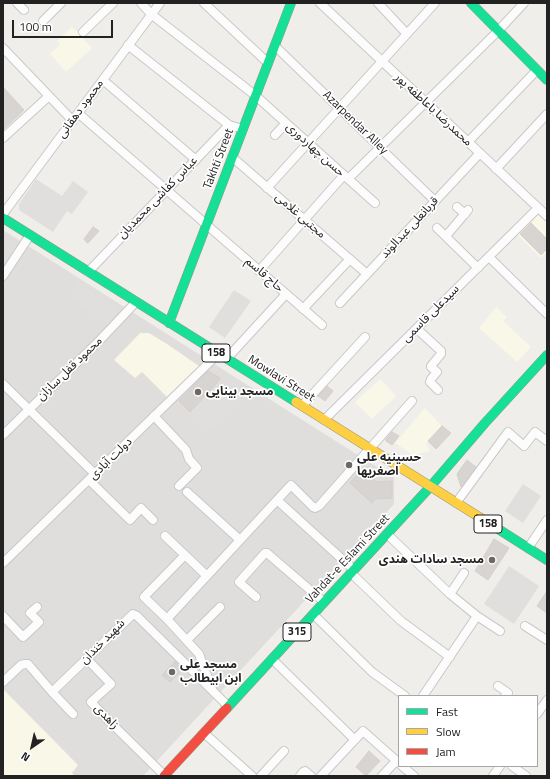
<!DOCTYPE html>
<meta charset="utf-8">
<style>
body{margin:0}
#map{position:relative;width:550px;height:779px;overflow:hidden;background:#f0eeeb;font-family:"Titillium Web",sans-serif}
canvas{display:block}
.frame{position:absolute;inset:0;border:4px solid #222;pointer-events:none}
.legend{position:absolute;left:398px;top:695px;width:140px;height:72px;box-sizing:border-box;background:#fff;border:1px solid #a7a7a7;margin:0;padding:5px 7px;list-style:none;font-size:12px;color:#222}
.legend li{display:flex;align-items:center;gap:8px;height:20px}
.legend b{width:20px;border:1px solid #a7a7a7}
.north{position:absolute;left:12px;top:727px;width:40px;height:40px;-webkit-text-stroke:3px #fff;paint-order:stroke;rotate:214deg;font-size:11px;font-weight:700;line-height:16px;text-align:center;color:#222}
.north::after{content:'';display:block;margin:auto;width:14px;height:18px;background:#222;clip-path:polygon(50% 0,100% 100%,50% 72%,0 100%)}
.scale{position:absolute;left:12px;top:20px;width:101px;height:18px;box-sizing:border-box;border:2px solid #222;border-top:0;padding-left:5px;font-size:12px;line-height:14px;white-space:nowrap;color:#222;-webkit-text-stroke:3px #fff;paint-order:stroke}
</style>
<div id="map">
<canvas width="550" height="779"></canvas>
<div class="frame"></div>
<ul class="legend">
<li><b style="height:5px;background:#16e098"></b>Fast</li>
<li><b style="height:5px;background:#ffcf43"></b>Slow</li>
<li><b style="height:5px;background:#f24e42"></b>Jam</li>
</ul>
<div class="north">N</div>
<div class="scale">100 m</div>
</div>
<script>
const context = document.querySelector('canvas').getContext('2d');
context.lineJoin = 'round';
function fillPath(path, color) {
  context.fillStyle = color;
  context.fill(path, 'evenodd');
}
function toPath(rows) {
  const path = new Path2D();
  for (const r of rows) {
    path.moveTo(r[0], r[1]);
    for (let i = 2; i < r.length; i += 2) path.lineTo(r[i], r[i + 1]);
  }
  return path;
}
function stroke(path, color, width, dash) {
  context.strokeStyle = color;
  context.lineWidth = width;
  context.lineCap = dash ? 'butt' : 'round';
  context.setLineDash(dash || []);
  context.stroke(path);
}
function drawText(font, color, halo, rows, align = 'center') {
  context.font = font + ' "Titillium Web","Noto Sans Arabic",sans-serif';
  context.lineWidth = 3.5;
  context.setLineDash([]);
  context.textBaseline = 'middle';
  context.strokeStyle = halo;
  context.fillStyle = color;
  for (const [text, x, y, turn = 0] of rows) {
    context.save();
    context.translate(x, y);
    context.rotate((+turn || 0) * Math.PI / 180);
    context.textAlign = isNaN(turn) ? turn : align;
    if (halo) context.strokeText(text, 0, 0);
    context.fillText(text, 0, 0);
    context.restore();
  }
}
fillPath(toPath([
 [3,230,394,478,394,504,143,776,3,776]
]), '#dfdedc');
fillPath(toPath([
 [72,27,92,48,66,72,50,54,60,44,57,41],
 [538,214,547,223,547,252,541,258,517,234],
 [496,307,507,317,503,321,531,347,517,362,479,328],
 [140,333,149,333,167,344,199,366,167,397,142,372,135,378,114,360],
 [380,379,396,396,372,419,355,402],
 [425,408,442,426,426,444,430,451,413,455,395,443],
 [3,689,78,765,72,773,75,776,3,776]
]), '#f8f7e8');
fillPath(toPath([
 [36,179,62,196,73,181,88,192,72,214,67,211,53,232,19,210,19,204],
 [76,279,119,310,109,325,70,297,77,287,73,284],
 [234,290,251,301,225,338,209,327],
 [216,384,242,399,211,431,190,412],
 [523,484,541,496,523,523,505,511],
 [509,566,539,586,514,624,484,604]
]), '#e0dfde');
const building = toPath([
 [3,87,24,110,3,130,3,87],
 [531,223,547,239,547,249,541,255,520,234,531,223],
 [93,227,99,231,89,242,87,243,84,239,93,227],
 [208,371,220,378,216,384,190,412,179,401,208,371],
 [327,386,333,391,325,401,318,396,327,386],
 [442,426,451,433,436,449,428,441,442,426],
 [392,432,399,436,392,445,386,441,386,439,392,432],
 [467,460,476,467,461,487,457,474,467,460],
 [362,469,377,482,392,481,392,498,375,499,372,503,350,483,362,469],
 [494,539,509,548,488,580,475,571,494,539],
 [547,591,547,613,537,606,547,591],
 [175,662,182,670,170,682,162,675,175,662],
 [369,751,380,761,366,776,356,767,369,751]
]);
fillPath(building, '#d7d4d2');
stroke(building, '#d3d0cc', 1);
const street = toPath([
 [17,3,24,10],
 [141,3,151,14,256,96,375,203],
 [204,3,268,63],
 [320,3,547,216],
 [378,3,407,34],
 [43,21,61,3],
 [83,32,113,3],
 [128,45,229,125,243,129],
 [275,46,435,201],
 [3,48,73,121],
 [103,80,196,160],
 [78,113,322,325],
 [275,135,286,123],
 [3,138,49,96],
 [468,142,537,70],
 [232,157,367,274],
 [496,169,547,114],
 [348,179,498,31,524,3],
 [267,188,435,3],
 [457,207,465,214],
 [3,214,160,3],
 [437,228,478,268],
 [446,236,468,210],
 [489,257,547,314],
 [259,271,344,175],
 [88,272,229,125],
 [3,276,30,235],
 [340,303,480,153],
 [303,309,350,259],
 [417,329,441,351,441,354,431,366,431,367,437,372,431,379,430,382,438,390],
 [231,354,286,294],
 [3,384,95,474],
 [302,406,365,337],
 [154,416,186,450,189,459,197,468,179,486],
 [324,420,538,208],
 [3,435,100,340,136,302],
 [89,480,130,520,141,508,153,520],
 [187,492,240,540],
 [277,500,354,570],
 [456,503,508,432,524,446,535,432,547,441],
 [387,534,450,594,477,616,500,631],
 [165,536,207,576],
 [528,548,547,520],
 [185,555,144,597,167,619,199,654,212,689],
 [3,563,218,354],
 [351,573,401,621,450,657],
 [450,594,464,573],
 [256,597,239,582,265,553,267,553,324,602],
 [313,614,372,672,405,696],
 [3,616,23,637,39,622,30,613,37,607],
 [167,619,291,485,313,507,315,508,319,506,412,401],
 [525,626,547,640],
 [187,640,220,607],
 [87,659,111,684,91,702,109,721,165,776],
 [272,659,355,740],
 [3,682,21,665,25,664,28,664,52,692,133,614,137,616,228,706],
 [498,686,508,693,505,696],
 [52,692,73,714],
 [423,696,477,616],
 [537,714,547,700],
 [204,733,252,776],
 [402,766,414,776],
 [512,766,526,776],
 [261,776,284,751],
 [300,776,303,772,305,771,311,776],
 [321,776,363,731,399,763],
 [382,776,396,761],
 [493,776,500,766]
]);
const fast = toPath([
 [471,3,547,80],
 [3,218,296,402],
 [169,323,291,3],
 [495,527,547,560],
 [227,708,430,487,485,423,547,355]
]);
const slow = toPath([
 [296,402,495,527]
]);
const jam = toPath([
 [164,776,227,708]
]);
stroke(street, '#c9c8c7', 10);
stroke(fast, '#999a82', 10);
stroke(slow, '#999a82', 10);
stroke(jam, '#999a82', 10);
stroke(street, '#fdfcfc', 8);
stroke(fast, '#16e098', 9);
stroke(slow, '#ffcf43', 9);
stroke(jam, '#f24e42', 9);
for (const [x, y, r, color] of [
 [198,392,4,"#6a6968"],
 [349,465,4,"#6a6968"],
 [492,560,4,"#6a6968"],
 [172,672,4,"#6a6968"]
]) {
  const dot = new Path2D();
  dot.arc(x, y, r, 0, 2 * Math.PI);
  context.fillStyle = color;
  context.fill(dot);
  stroke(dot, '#fff', 1.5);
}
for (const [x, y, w] of [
 [216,353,28],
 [488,524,28],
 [297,632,28]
]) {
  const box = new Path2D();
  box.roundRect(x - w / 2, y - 9, w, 18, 3);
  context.fillStyle = '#fff';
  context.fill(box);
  stroke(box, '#222', 1);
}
drawText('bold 11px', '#222', null, [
 ["158",216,353],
 ["158",488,524],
 ["315",297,632]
]);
drawText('12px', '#222', '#fff', [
 ["محمود دهقانی",81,109,-54],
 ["محمدرضا باعاطفه پور",433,110,43],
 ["Azarpendar Alley",355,123,44],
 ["حسن چهاردوری",315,150,42],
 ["Takhti Street",219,159,-69],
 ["عباس کفاشی محمدیان",158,198,-46],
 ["مجتبی غلامی",300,216,41],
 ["قربانعلی عبدالوند",410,228,-47],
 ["حاج قاسم",264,275,41],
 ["سیدعلی قاسمی",431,314,-45],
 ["محمود قفل سازان",70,369,-44],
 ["Mowlavi Street",281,379,32],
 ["دولت آبادی",111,459,-44],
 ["Vahdat-e Eslami Street",348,559,-47],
 ["شهید خندان",103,642,-45],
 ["زاهدی",106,717,46]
]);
drawText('bold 12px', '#222', '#fff', [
 ["مسجد بینایی",206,392],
 ["حسینیه علی",357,458],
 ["اصغریها",357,472],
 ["مسجد سادات هندی",484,560,"right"],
 ["مسجد علی",180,665],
 ["ابن ابیطالب",180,679]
], 'left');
</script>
